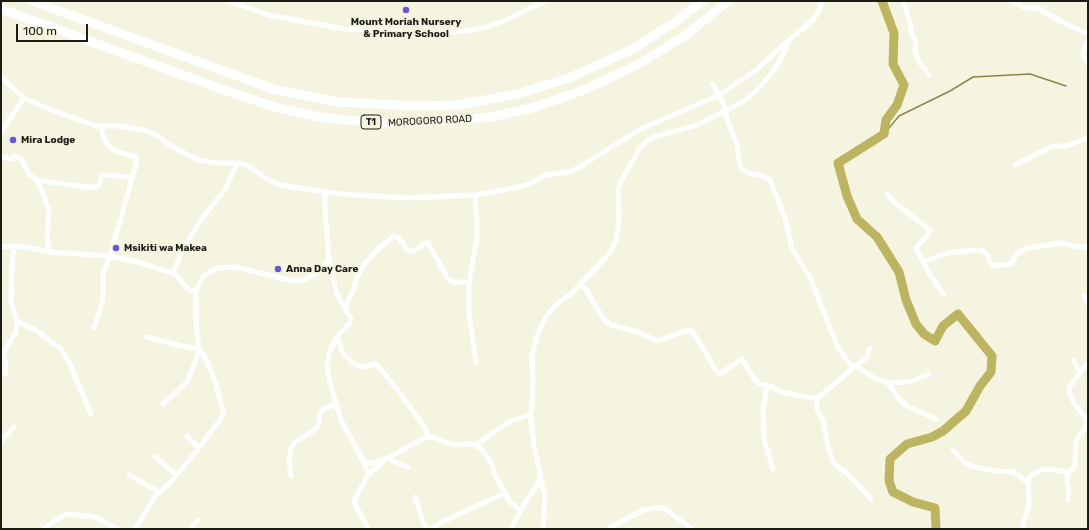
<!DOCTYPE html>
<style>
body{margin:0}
#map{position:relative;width:1089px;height:530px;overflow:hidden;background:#f5f4e0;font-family:Rubik,sans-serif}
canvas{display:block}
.frame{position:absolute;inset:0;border:2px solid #1c1c15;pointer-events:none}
.scale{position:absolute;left:16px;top:24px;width:72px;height:18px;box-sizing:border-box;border:2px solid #1c1c15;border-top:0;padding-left:5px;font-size:12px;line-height:14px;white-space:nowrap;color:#1c1c15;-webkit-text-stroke:3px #f5f4e0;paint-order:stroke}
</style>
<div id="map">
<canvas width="1089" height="530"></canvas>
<div class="frame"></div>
<div class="scale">100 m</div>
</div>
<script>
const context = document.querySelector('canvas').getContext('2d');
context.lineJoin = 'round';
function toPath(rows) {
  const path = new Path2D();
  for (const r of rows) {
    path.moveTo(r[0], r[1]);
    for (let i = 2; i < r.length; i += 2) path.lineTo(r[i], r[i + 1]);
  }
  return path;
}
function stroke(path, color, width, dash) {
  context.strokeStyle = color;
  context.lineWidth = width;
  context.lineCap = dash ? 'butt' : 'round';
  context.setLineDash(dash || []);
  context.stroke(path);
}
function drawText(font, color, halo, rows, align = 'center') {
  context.font = font + ' Rubik,sans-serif';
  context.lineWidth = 4;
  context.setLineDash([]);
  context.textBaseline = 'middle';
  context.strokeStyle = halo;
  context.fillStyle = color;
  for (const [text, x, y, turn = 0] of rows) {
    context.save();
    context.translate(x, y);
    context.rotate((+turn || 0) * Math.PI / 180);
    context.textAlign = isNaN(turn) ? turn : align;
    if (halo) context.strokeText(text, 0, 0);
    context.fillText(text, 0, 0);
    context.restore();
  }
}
stroke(toPath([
 [884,134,899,116,950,91,973,77,1030,74,1066,86]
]), '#8d864a', 1.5);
stroke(toPath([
 [882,1,894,33,893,64,904,85,897,105,886,120,884,134,838,163,847,196,857,219,877,237,899,272,906,300,916,324,924,334,935,341,943,326,958,314,992,356,991,372,980,386,966,411,943,431,932,437,907,444,890,459,889,481,893,492,913,502,935,508,936,529]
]), '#bdb461', 9);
stroke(toPath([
 [230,1,268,15,345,29,435,34,465,31,483,28,506,20,545,1],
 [903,1,910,22,911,33,916,42,915,51,919,62,929,75],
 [1012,1,1025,8,1038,8,1060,21,1088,34],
 [1088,63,1083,56,1084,49,1088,41],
 [1,77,24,98,51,110,96,126,120,126,147,131,158,136,168,144,188,155,199,160,216,163,237,163,247,165,267,179,279,185,341,194,408,198,476,195,519,187,529,184,545,175,568,172,578,168,639,130,719,95,756,70,790,39,812,21,820,9,821,1],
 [1,132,24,98],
 [1,157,12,159,14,156,21,159,30,175,37,180,45,199,49,212,47,237,49,252],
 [1015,165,1053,146,1066,146,1088,138],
 [37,180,84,187,96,187,99,185,102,175,131,177],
 [325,191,325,209,329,260,337,294,351,319,350,323,339,334,330,350,327,366,329,379,341,420,364,463,368,475,355,498,354,502,368,529],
 [887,194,894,202,930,230,929,233,916,248,929,273,944,295],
 [14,246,12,265,11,301,17,321,37,331,61,349,69,362,91,414],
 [1,247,22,246,49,252,110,256,137,262,173,273,176,275,186,287,190,290,196,291],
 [924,261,948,253,978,250,983,251,987,254,992,266,1002,265,1011,264,1017,253,1027,248,1061,243,1079,247,1088,247],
 [173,273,183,249,204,216,226,188,237,163],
 [580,284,585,288,604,320,611,325,638,332,657,341,682,332,689,330,693,332,715,369,720,374,742,359,755,380,760,384,770,386,781,392,817,399,853,368,838,348,810,277,792,249,785,218,770,180,760,175,748,173,742,169,740,165,737,144,728,122,723,102,713,84],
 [1084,296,1088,303],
 [345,308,353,291,357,277,364,265,376,251,390,239,394,236,399,238,408,251,414,251,426,243,428,243,448,279,454,282,469,282],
 [94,328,103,300,103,274,110,256,137,161,136,157,115,151,110,147,104,140,101,127],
 [337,338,343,353,353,363,361,367,375,364,380,368,402,396,425,428,428,437],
 [1073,360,1080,373],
 [476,362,469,313,469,282,477,237,477,221,475,202,476,195],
 [856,366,867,357,870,348],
 [853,368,856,366,876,379,888,383,899,399,907,406,936,419],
 [5,374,6,365,3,353,16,332,17,321],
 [888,383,909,382,929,374],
 [767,386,763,411,764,439,773,469],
 [817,399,817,409,823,420,828,447,833,462,837,466,849,475,871,499],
 [163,404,183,386,188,380,197,357,199,349,196,321,196,291,203,277,207,274,217,268,236,267,293,281,304,280,315,274,324,267,329,260],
 [1087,425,1086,419,1074,403,1069,391,1070,386,1088,363],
 [187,436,199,448],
 [1,441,14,427],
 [475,445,511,421,531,414],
 [953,450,964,462,971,466,995,471,1014,472,1027,482],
 [155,457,176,474],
 [388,458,401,465,408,467],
 [364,463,376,463,383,460],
 [1068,472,1067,481,1069,493,1068,500],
 [129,475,160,492],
 [368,475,386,459,424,438,432,437,454,445,472,444,480,448,484,453,491,462,495,475,510,502,520,510],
 [291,476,289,459,291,448,294,443,313,431,318,425,321,412,323,409,336,404],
 [415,497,422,519,427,529],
 [43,529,62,516,69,514,95,517,118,529],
 [135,529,156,495,168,485,199,448,224,414,215,381,206,359,199,349,181,346,147,337],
 [191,529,198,520],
 [431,529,442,522,505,493],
 [511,529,524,504,535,489,540,478],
 [543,529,545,497,534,446,531,419,533,383,532,354,538,333,547,315,558,303,571,294,608,255,614,245,617,235,619,220,618,189,621,181,640,148,647,141,654,137,697,125,741,103,748,98,760,87,775,69,784,53,789,41],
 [608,529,643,510,656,508,663,508,668,511,692,529],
 [1022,529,1029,504,1028,480,1032,475,1039,471,1047,469,1068,472,1072,470,1075,465,1076,441,1088,424]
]), '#fff', 5);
stroke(toPath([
 [32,1,276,90,338,102,417,106,458,105,517,94,569,78,633,49,677,21,702,1],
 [1,9,227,91,278,108,325,118,382,123,452,121,490,117,532,108,584,90,639,64,686,35,728,1]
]), '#fff', 9);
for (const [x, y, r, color] of [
 [406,10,4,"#6558d1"],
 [13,140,4,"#6558d1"],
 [116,248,4,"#6558d1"],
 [278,269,4,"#6558d1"]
]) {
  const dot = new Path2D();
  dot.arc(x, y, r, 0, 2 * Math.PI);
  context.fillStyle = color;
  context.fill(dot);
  stroke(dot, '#f5f4e0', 1.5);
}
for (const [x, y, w] of [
 [371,122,20]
]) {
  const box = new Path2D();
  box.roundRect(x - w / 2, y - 7, w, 14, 3);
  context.fillStyle = '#f5f4e0';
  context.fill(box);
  stroke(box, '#1c1c15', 1);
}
drawText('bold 9px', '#1c1c15', null, [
 ["T1",371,122]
]);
drawText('bold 10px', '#1c1c15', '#f5f4e0', [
 ["Mount Moriah Nursery",406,22,"center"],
 ["& Primary School",406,34,"center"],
 ["Mira Lodge",21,140],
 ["Msikiti wa Makea",124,248],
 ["Anna Day Care",286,269]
], 'left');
drawText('10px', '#1c1c15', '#f5f4e0', [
 ["MOROGORO ROAD",430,121,-3]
]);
</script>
